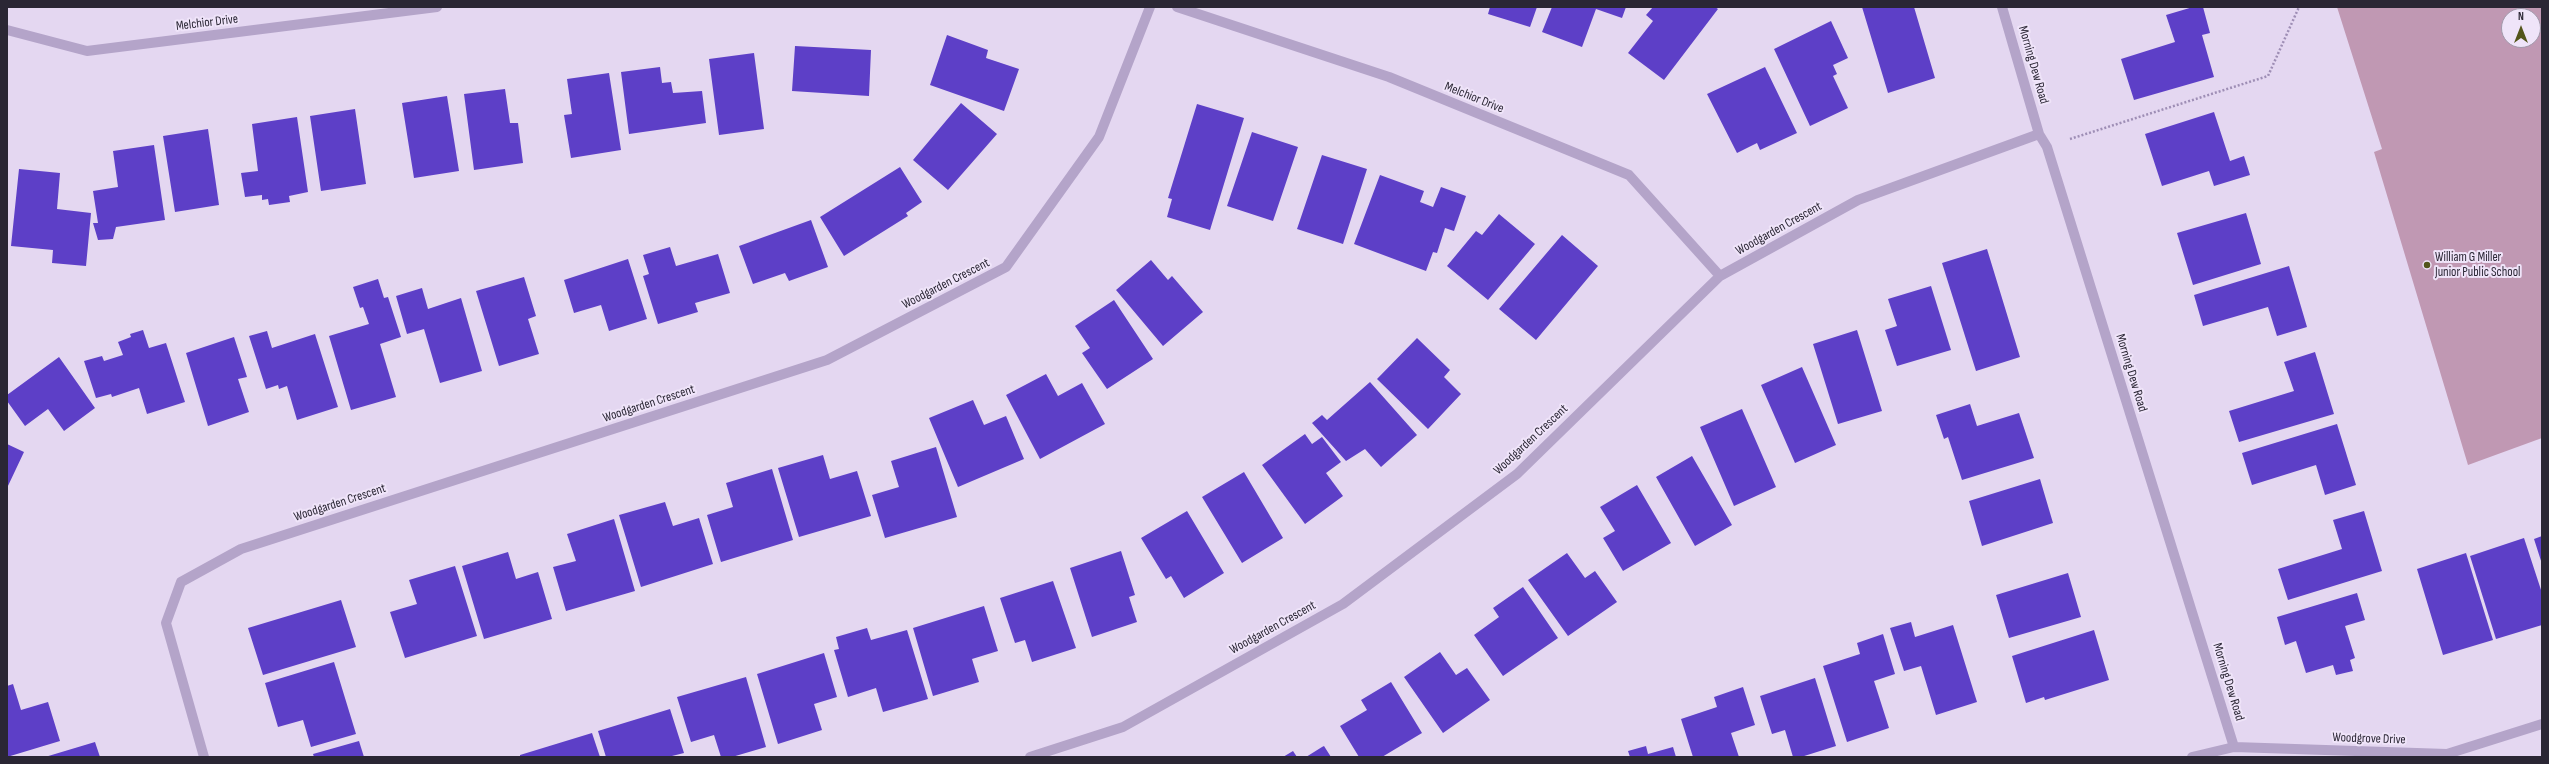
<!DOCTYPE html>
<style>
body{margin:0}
#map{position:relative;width:2549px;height:764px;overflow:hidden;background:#e4d7f1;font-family:"Sofia Sans Condensed",sans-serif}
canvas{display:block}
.frame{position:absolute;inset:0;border:8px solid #2a2634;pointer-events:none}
.north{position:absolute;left:2501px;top:8px;width:40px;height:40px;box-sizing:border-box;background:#efe4f9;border:1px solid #a098aa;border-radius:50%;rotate:0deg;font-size:11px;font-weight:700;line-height:16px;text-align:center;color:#2a2634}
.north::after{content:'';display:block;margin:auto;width:14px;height:18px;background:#53551b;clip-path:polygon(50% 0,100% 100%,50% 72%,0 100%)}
</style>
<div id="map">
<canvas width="2549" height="764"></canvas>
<div class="frame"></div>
<div class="north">N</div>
</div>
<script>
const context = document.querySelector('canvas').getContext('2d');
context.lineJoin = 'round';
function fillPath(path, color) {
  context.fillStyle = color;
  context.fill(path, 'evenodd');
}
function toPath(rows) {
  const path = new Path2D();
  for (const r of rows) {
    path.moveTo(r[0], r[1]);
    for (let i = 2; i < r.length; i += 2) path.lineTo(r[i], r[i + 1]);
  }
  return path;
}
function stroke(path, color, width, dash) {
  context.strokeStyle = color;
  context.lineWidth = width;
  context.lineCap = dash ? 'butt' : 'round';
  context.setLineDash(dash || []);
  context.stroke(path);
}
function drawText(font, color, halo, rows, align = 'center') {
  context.font = font + ' "Sofia Sans Condensed",sans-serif';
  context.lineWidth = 4;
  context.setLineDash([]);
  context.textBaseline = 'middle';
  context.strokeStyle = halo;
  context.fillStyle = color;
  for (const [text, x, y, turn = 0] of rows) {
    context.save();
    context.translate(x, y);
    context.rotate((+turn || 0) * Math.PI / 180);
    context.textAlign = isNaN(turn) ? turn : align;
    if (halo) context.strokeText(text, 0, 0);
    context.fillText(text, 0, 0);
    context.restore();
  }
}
fillPath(toPath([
 [2337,7,2542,7,2542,438,2468,465,2374,152,2382,149],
 [2509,16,2533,16,2533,40,2509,40]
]), '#c098b3');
fillPath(toPath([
 [1490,7,1537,7,1530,27,1488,14],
 [1552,7,1626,7,1622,18,1596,9,1582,47,1542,32],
 [1653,7,1715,7,1718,9,1664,80,1628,53,1653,21,1646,15],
 [1862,7,1914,7,1935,78,1888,93],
 [2193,7,2203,7,2210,33,2202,35,2214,77,2134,100,2121,59,2175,42,2166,15],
 [1831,21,1848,58,1833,65,1837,74,1833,76,1848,108,1810,126,1774,49],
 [947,35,988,50,986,58,1019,69,1004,111,930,85],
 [795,46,871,50,869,96,792,91],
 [754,53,764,129,719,135,709,59],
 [660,67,662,83,671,82,673,93,702,91,706,123,629,134,621,72],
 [1765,67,1797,133,1760,150,1757,143,1737,153,1707,94],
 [609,73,621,150,571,158,564,115,572,114,567,79],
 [505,89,510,123,518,123,523,163,474,170,464,94],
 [447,96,459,171,414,178,402,103],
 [961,103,997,134,948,190,913,160],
 [1197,104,1244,118,1210,230,1167,217,1172,199,1168,198],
 [355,109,366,184,321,191,310,116],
 [2214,112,2230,161,2244,156,2250,175,2214,186,2209,171,2162,186,2145,134],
 [297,117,308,192,289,196,290,202,269,205,268,199,262,200,262,195,245,197,241,173,258,171,252,124],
 [208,129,219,205,175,212,163,136],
 [1252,132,1298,147,1273,221,1227,206],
 [154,145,165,220,116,227,113,239,98,240,93,223,98,223,93,191,118,187,113,151],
 [1322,155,1367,169,1343,244,1297,229],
 [900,167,922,202,906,213,908,216,844,256,820,217],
 [19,169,60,173,57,209,91,213,86,266,52,263,53,250,11,246],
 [1380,175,1424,191,1420,202,1433,207,1441,187,1466,196,1454,231,1445,228,1437,253,1433,252,1426,271,1354,244],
 [2246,213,2261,264,2193,285,2177,233],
 [1499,214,1535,244,1488,300,1447,266,1476,231,1482,235],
 [811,220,828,267,789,281,785,273,753,284,739,246],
 [1562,235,1598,266,1536,340,1499,309],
 [670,247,676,266,718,254,730,293,695,303,698,312,658,324,643,276,649,274,643,255],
 [1987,249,2020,357,1976,371,1942,263],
 [628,259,647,319,609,331,601,305,574,313,564,280],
 [1151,260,1168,280,1172,276,1203,312,1163,346,1116,290],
 [2289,266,2307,327,2277,336,2268,307,2203,326,2194,295],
 [524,277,536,316,528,319,539,354,499,366,476,291],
 [378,279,384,298,388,297,401,337,380,344,396,397,351,410,329,336,369,324,363,307,360,308,353,287],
 [1931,286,1951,350,1897,366,1885,330,1897,326,1888,299],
 [422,288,428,309,461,298,482,371,440,383,424,329,407,334,396,296],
 [1114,300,1153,359,1107,389,1082,353,1090,348,1075,326],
 [143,330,149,348,166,343,185,402,147,414,139,388,112,397,111,394,96,398,84,361,102,356,104,361,123,355,118,342,131,337,130,334],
 [1857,330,1882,411,1838,424,1813,344],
 [267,331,272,348,315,334,338,407,297,420,287,386,279,389,278,385,266,389,249,336],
 [234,337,247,377,238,379,249,412,208,426,186,353],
 [1417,338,1450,370,1444,377,1461,394,1428,429,1377,379],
 [2315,352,2334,414,2239,442,2229,411,2294,391,2284,362],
 [59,357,95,408,64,431,48,409,25,426,7,401,7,395],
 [1802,367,1836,445,1795,463,1761,385],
 [1046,374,1058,396,1082,383,1105,424,1040,459,1006,395],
 [1370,382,1417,435,1381,467,1365,449,1346,461,1312,423,1322,415,1327,420],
 [973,400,984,425,1006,416,1024,459,958,487,929,418],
 [1970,404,1977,426,2019,413,2034,458,1962,480,1948,437,1944,439,1936,415],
 [1742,409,1776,487,1734,506,1700,427],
 [2337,424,2356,485,2325,495,2316,465,2252,485,2242,453],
 [1305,434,1312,444,1322,437,1341,462,1326,473,1343,496,1305,524,1262,465],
 [7,444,24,452,7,488],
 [936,447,957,517,885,538,872,495,899,487,891,461],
 [823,455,830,479,857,471,871,516,799,537,778,468],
 [1692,456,1732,525,1695,546,1656,477],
 [772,469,793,540,721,562,707,515,733,507,726,483],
 [1244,472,1283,538,1242,563,1202,497],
 [2040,479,2053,523,1982,546,1969,501],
 [1637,485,1671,543,1623,571,1603,538,1615,531,1600,507],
 [665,502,673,526,699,518,713,564,641,587,619,515],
 [1187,511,1224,573,1184,598,1171,576,1166,579,1141,538],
 [2364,511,2382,571,2288,600,2278,569,2342,549,2333,520],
 [614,519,635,591,566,611,553,567,576,561,567,534],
 [2542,536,2542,564,2534,539],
 [2524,538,2542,593,2542,625,2496,639,2470,556],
 [1121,551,1135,595,1129,597,1137,622,1092,637,1070,568],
 [508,552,516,579,538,572,552,619,484,639,462,566],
 [1567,553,1585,578,1595,571,1617,602,1568,636,1528,580],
 [2466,553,2493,640,2443,655,2417,569],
 [455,566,477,636,405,658,390,612,417,604,409,580],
 [2068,573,2081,617,2009,638,1996,595],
 [1053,581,1076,648,1032,662,1025,640,1015,643,1000,598],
 [1523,587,1558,638,1503,676,1474,635,1499,617,1493,608],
 [2357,593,2365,620,2345,626,2355,658,2350,660,2353,671,2336,675,2333,665,2306,673,2296,641,2285,645,2277,617],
 [341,600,356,647,263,675,248,628],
 [984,606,998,651,972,659,979,682,933,696,913,628],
 [1911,622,1915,637,1953,625,1977,702,1936,715,1921,666,1904,671,1890,628],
 [867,628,871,640,907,630,928,699,883,712,876,688,848,697,834,650,839,649,836,637],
 [2094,630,2109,680,2045,700,2044,697,2026,703,2012,656],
 [1883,634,1895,674,1874,681,1889,728,1847,742,1823,666,1860,654,1857,643],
 [1440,652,1456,675,1467,668,1490,700,1443,733,1404,677],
 [824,653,837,697,814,704,822,730,778,744,757,674],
 [334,662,356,734,311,747,303,720,278,727,265,683],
 [746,677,766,747,732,757,721,757,714,735,691,742,677,697],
 [1815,678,1836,746,1801,757,1793,757,1785,730,1772,734,1760,696],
 [1391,682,1422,733,1382,757,1359,757,1340,726,1367,710,1361,700],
 [13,684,21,710,48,702,60,741,7,757,7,686],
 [1743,687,1755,725,1731,733,1739,757,1693,757,1681,719,1717,707,1714,697],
 [670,709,684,753,668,757,606,757,598,731],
 [592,733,600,757,520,757,520,755],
 [359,741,364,757,314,757,313,754],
 [95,742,100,757,45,757],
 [1324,746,1331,757,1306,757,1322,747],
 [1646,746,1648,754,1673,747,1676,757,1630,757,1628,751],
 [1293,751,1297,757,1283,757]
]), '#5d3fc7');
stroke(toPath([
 [2070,139,2268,76,2299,7]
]), '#9e8eb5', 2.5, [2, 2]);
stroke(toPath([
 [1177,7,1389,77,1629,175,1720,276],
 [2002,7,2039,134,2047,147,2234,747],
 [7,30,87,51,437,7],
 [204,757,166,623,181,582,241,549,827,360,1006,267,1099,137,1150,7],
 [1030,757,1123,727,1343,604,1517,474,1720,276,1858,200,2039,134],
 [2192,757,2234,747,2447,754,2542,724]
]), '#b4a4c9', 10);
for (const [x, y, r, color] of [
 [2427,265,4,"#53551b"]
]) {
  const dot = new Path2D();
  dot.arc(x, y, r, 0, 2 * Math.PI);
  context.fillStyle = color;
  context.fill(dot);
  stroke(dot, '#efe4f9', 1.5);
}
drawText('13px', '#2a2634', '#efe4f9', [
 ["Melchior Drive",207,23,-7],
 ["Morning Dew Road",2033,65,74],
 ["Melchior Drive",1474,98,22],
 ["Woodgarden Crescent",1779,229,-29],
 ["Woodgarden Crescent",946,284,-27],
 ["Morning Dew Road",2131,373,73],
 ["Woodgarden Crescent",649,404,-18],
 ["Woodgarden Crescent",1531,440,-43],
 ["Woodgarden Crescent",340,503,-18],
 ["Woodgarden Crescent",1273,628,-29],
 ["Morning Dew Road",2228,682,73],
 ["Woodgrove Drive",2369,739,2]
]);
drawText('13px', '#2a2634', '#efe4f9', [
 ["William G Miller",2435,258],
 ["Junior Public School",2435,273]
], 'left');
</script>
